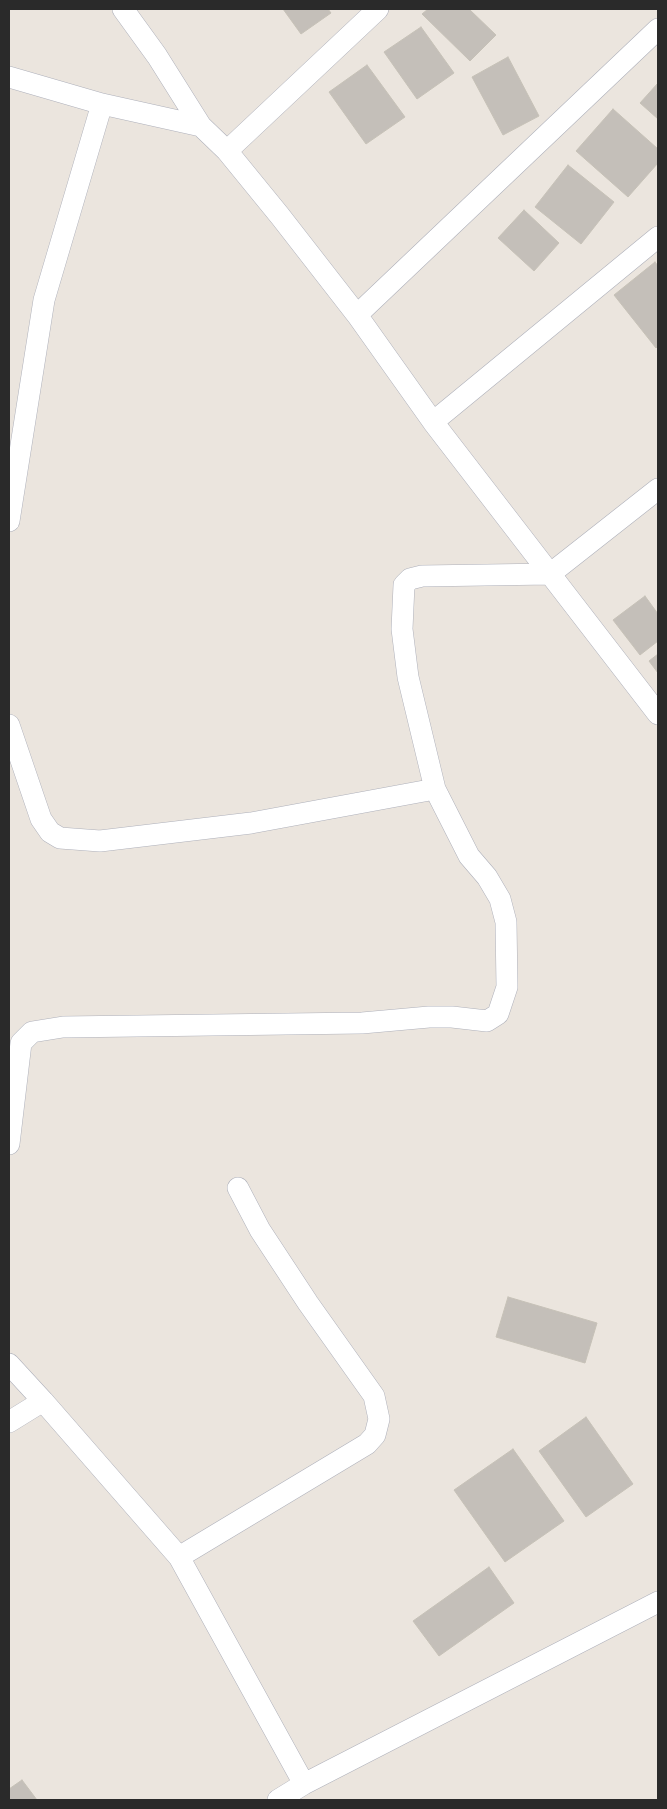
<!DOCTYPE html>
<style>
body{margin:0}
#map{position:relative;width:667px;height:1809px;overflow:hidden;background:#ebe5de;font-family:"Work Sans",sans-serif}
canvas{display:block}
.frame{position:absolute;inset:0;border:10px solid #2a2a2a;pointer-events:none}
</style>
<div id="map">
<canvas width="667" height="1809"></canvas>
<div class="frame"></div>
</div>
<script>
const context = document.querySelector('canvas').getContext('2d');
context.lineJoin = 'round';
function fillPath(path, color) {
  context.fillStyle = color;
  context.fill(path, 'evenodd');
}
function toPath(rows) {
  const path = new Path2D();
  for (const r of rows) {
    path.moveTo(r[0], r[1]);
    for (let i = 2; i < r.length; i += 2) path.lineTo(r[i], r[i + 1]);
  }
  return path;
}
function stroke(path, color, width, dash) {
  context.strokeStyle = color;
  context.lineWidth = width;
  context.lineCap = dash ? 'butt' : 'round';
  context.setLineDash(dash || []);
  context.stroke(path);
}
const building = toPath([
 [283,9,328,9,331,13,301,34,283,9],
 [428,9,469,9,496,35,470,61,422,14,428,9],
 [421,27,454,73,417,99,384,52,421,27],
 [508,57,539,116,503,135,472,77,508,57],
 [367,65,405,117,366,144,329,92,367,65],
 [658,83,658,119,640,103,658,83],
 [613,109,658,149,658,163,628,197,576,151,613,109],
 [568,165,614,202,581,244,535,207,568,165],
 [524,210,559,243,534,271,498,238,524,210],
 [655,262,658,266,658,346,656,348,614,295,655,262],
 [645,596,658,614,658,641,640,655,613,620,645,596],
 [658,654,658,673,649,661,658,654],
 [508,1297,597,1323,585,1363,496,1337,508,1297],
 [586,1417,633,1484,586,1517,539,1451,586,1417],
 [513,1449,564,1521,505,1562,454,1490,513,1449],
 [489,1567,514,1603,439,1656,413,1621,489,1567],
 [22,1780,37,1800,9,1800,9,1789,22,1780]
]);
fillPath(building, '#c4bfb9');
stroke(building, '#c6c1b7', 1);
const street = toPath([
 [123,9,157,56,201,126,227,151,280,216,357,315,433,422,658,714],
 [9,77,102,104,201,126],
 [227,151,378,9],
 [357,315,658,29],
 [433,422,658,237],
 [9,521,44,300,102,104],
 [9,725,41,819,50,832,60,838,100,841,251,823,435,789],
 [9,1144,21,1043,32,1032,63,1027,362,1023,429,1017,452,1017,487,1021,498,1014,507,987,506,922,500,899,487,877,469,856,435,789,408,677,402,629,404,585,410,579,422,576,550,574,658,489],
 [9,1364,43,1401,179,1557,304,1784],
 [9,1422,43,1401],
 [179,1557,367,1444,375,1435,379,1419,374,1396,308,1303,260,1230,238,1188],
 [278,1800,304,1784,658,1602]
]);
stroke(street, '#aeb0ba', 22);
stroke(street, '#fff', 21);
</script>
